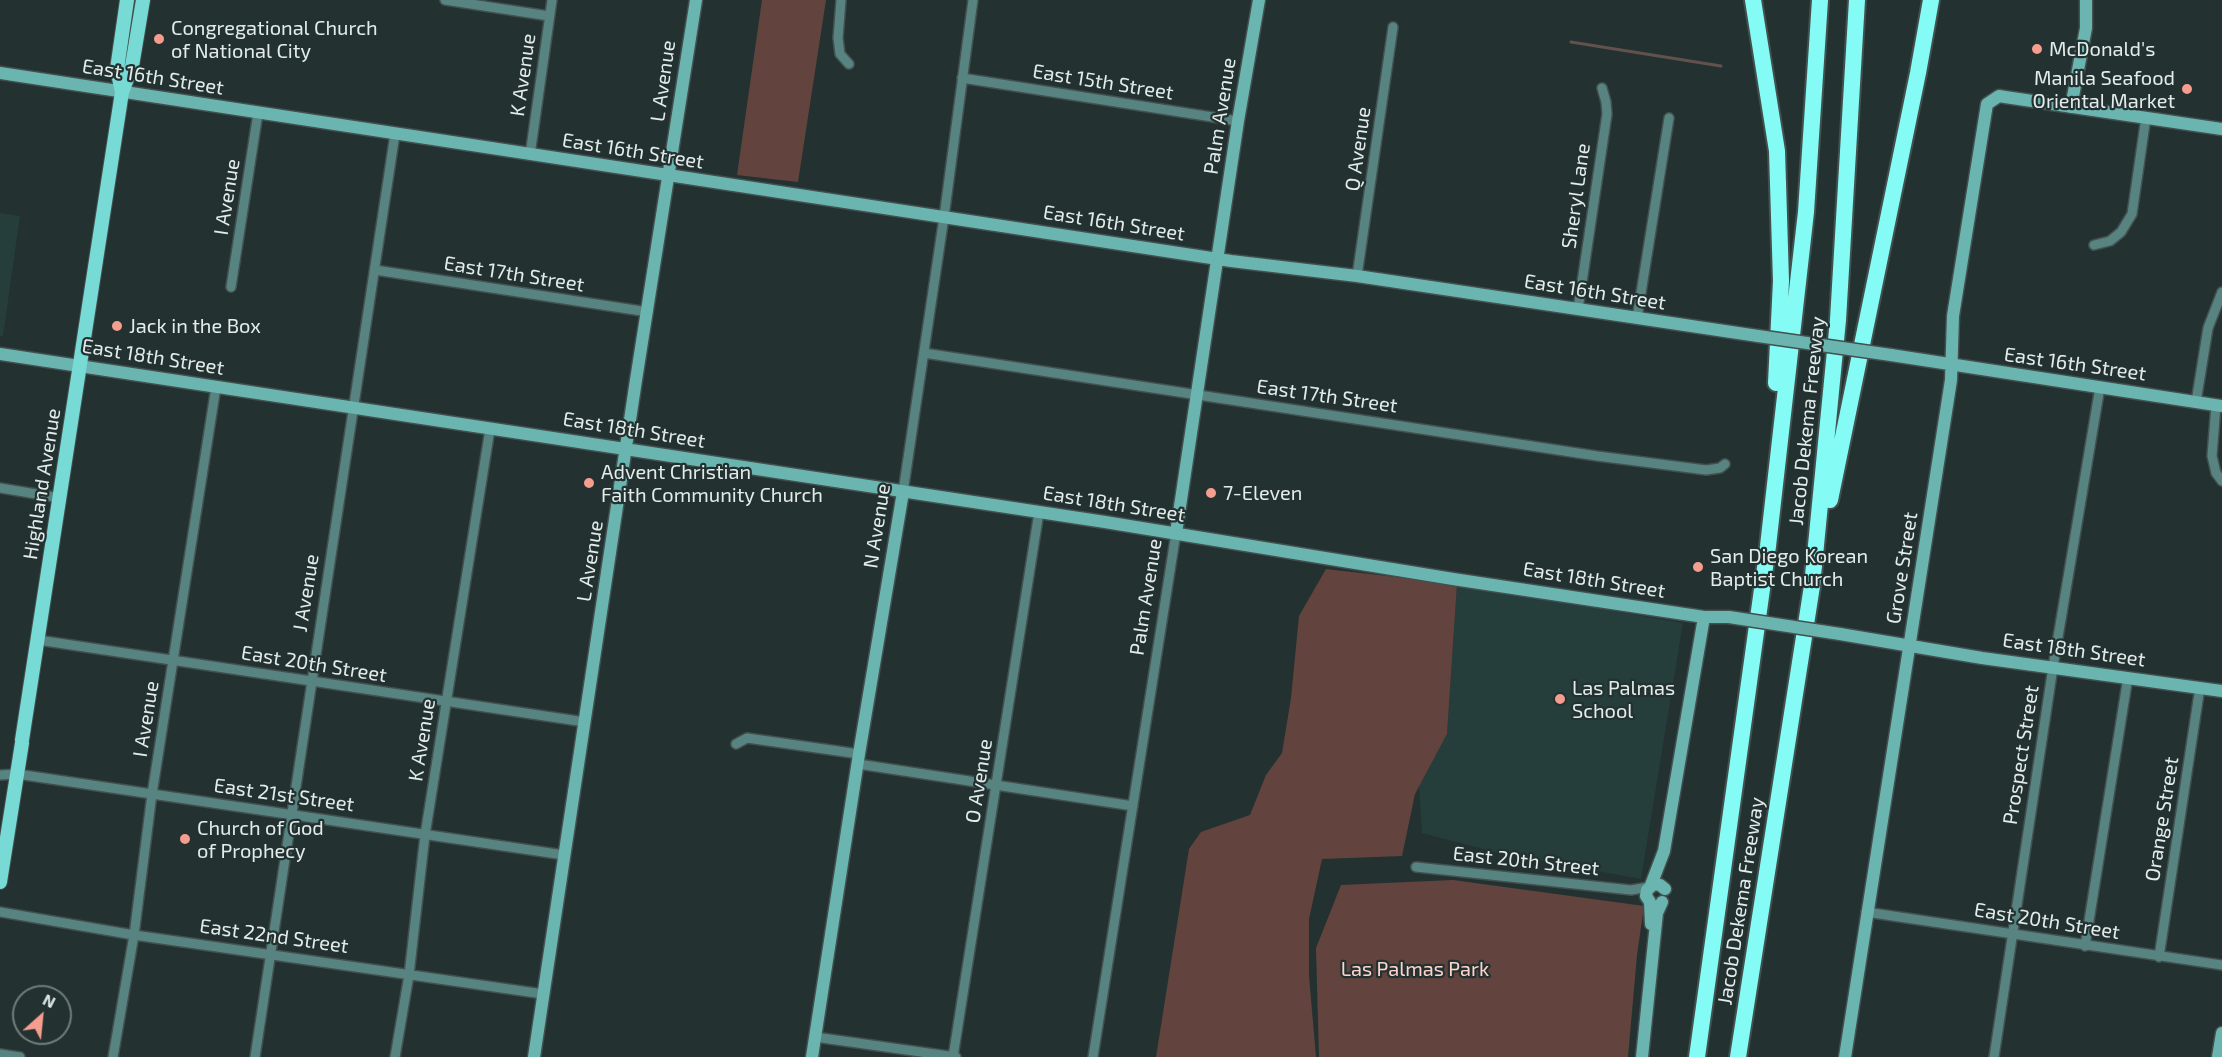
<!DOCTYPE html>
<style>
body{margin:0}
#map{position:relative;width:2222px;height:1057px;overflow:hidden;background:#233231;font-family:"Exo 2",sans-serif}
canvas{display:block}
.north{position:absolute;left:12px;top:985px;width:60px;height:60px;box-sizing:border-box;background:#233231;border:2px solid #707c7b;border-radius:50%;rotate:27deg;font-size:16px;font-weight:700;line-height:24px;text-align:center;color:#e3eceb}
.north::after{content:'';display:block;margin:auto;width:21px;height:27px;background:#f59d8f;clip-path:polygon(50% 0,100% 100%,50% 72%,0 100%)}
</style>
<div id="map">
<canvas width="2222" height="1057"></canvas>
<div class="north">N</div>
</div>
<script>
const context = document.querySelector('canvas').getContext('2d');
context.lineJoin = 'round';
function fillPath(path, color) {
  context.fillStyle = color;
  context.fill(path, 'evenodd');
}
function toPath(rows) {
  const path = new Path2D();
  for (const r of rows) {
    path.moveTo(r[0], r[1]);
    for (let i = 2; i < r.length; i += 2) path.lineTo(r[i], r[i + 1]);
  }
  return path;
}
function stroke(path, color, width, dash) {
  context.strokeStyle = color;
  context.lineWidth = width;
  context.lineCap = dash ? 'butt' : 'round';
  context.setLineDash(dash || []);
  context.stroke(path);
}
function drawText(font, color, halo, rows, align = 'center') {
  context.font = font + ' "Exo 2",sans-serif';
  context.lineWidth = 4.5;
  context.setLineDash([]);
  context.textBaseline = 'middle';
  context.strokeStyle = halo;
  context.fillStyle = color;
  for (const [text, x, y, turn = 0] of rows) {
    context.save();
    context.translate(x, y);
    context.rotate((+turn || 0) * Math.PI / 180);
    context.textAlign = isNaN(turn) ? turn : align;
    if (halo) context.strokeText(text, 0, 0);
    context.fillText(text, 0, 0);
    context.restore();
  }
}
fillPath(toPath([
 [0,213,20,216,3,336,0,336],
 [1457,584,1683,623,1641,879,1499,853,1422,833,1419,786,1447,734]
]), '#253d3b');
fillPath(toPath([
 [762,0,826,0,798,182,737,175],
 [1326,569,1457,584,1447,734,1415,794,1402,856,1322,859,1309,919,1309,976,1316,1057,1156,1057,1189,849,1201,832,1250,815,1266,775,1282,753,1291,698,1299,616],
 [1453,880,1644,906,1637,955,1628,1057,1319,1057,1316,948,1341,885]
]), '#63433e');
stroke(toPath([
 [1571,42,1721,66]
]), '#63514e', 3);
const street = toPath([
 [445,0,549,16],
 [841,0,838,38,840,54,849,64],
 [962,78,1238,121],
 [530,155,552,0],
 [2094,245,2110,241,2121,232,2132,214,2146,117],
 [375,270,648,312],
 [1357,276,1393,27],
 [231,287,258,113],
 [1578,309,1607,114,1606,102,1602,88],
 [1637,318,1669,118],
 [924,353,1597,456,1706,470,1720,468,1725,464],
 [2196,402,2208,328,2222,292],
 [2216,405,2212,456,2216,473,2222,481],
 [0,488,60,498],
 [903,492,944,217,973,0],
 [38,640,585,722],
 [736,744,747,738,859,754],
 [858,764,1133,806],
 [0,775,17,774,564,855],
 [1416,867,1631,890,1649,887],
 [0,912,134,935,543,994],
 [1866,912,2222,965],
 [2085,946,2128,677],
 [2159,957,2200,687],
 [815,1037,956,1057],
 [0,1054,20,1057],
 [113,1057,134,935,152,794,216,387],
 [255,1057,395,134],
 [395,1057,409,975,425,835,490,429],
 [953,1057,1039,512],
 [1093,1057,1176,533],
 [1994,1057,2053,667,2100,387]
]);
const secondary = toPath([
 [0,73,1231,261,1357,276,1758,336],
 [2071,107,2086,28,2086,0],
 [0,354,1105,522,1453,579,1704,617,1729,617],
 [1891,355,2222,406],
 [1176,533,1238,121,1259,0],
 [1840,634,1982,658,2222,691],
 [1651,885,1664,851,1704,617],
 [1651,924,1650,902,1646,896,1647,890,1654,884,1660,885,1665,889],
 [534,1057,636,380,696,0],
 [812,1057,859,754,903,492],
 [1642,1057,1657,913,1662,902],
 [1845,1057,1951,380,1953,316,1987,104,1999,96,2005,97,2222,129],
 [2218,1057,2222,1033]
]);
const primary = toPath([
 [122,92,117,69,127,0],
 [22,740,122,92,132,66,143,0],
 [0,882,22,743]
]);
const highway = toPath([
 [1753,0,1777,151,1781,281,1776,383],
 [1830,500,1918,73,1931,0],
 [1697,1057,1768,546,1806,212,1820,0],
 [1738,1057,1812,586,1838,320,1857,0]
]);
stroke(street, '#42504f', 12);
stroke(secondary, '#42504f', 15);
stroke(primary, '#42504f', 16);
stroke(highway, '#42504f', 20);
stroke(street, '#578481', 9);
stroke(secondary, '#6bb5b0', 12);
stroke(primary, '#78dad4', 14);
stroke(highway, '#84fcf5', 16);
const secondaryBridge = toPath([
 [1758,336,1891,355],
 [1729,617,1840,634]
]);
stroke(secondaryBridge, '#42504f', 15, []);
stroke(secondaryBridge, '#6bb5b0', 12);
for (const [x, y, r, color] of [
 [159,39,6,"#f59d8f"],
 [2037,49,6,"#f59d8f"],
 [2187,89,6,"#f59d8f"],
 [117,326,6,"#f59d8f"],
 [589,483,6,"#f59d8f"],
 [1211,493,6,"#f59d8f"],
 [1698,567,6,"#f59d8f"],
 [1560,699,6,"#f59d8f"],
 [185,839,6,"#f59d8f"]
]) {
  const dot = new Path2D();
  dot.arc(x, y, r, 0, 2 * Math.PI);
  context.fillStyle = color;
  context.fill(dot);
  stroke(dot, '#233231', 2);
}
drawText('20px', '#e3eceb', '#233231', [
 ["Congregational Church",171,28],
 ["of National City",171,51],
 ["McDonald's",2049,49],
 ["Manila Seafood",2175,78,"right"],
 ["Oriental Market",2175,101,"right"],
 ["Jack in the Box",129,326],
 ["Advent Christian",601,472],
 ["Faith Community Church",601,495],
 ["7-Eleven",1223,493],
 ["San Diego Korean",1710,556],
 ["Baptist Church",1710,579],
 ["Las Palmas",1572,688],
 ["School",1572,711],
 ["Church of God",197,828],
 ["of Prophecy",197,851]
], 'left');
drawText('20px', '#e3eceb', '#233231', [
 ["K Avenue",523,75,-82],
 ["East 16th Street",153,77,9],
 ["L Avenue",663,81,-82],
 ["East 15th Street",1103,82,9],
 ["Palm Avenue",1220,116,-81],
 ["Q Avenue",1358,149,-82],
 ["East 16th Street",633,151,9],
 ["Sheryl Lane",1576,196,-82],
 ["I Avenue",227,197,-81],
 ["East 16th Street",1114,223,9],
 ["East 17th Street",514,274,9],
 ["East 16th Street",1595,292,9],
 ["East 18th Street",153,357,9],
 ["East 16th Street",2075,364,8],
 ["East 17th Street",1327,396,8],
 ["Jacob Dekema Freeway",1807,421,-84],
 ["East 18th Street",634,430,9],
 ["Highland Avenue",42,484,-81],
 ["East 18th Street",1114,504,9],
 ["N Avenue",877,526,-81],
 ["L Avenue",590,561,-81],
 ["Grove Street",1902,568,-81],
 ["East 18th Street",1594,580,9],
 ["J Avenue",306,593,-81],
 ["Palm Avenue",1146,597,-81],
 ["East 18th Street",2074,650,8],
 ["East 20th Street",314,664,9],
 ["I Avenue",146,719,-81],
 ["K Avenue",422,740,-81],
 ["Prospect Street",2021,755,-81],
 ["O Avenue",979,781,-81],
 ["East 21st Street",284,795,8],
 ["Orange Street",2162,819,-81],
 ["East 20th Street",1526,861,6],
 ["Jacob Dekema Freeway",1741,901,-81],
 ["East 20th Street",2047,921,9],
 ["East 22nd Street",274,936,8]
]);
drawText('20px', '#fed4cd', '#233231', [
 ["Las Palmas Park",1415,969]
]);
</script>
